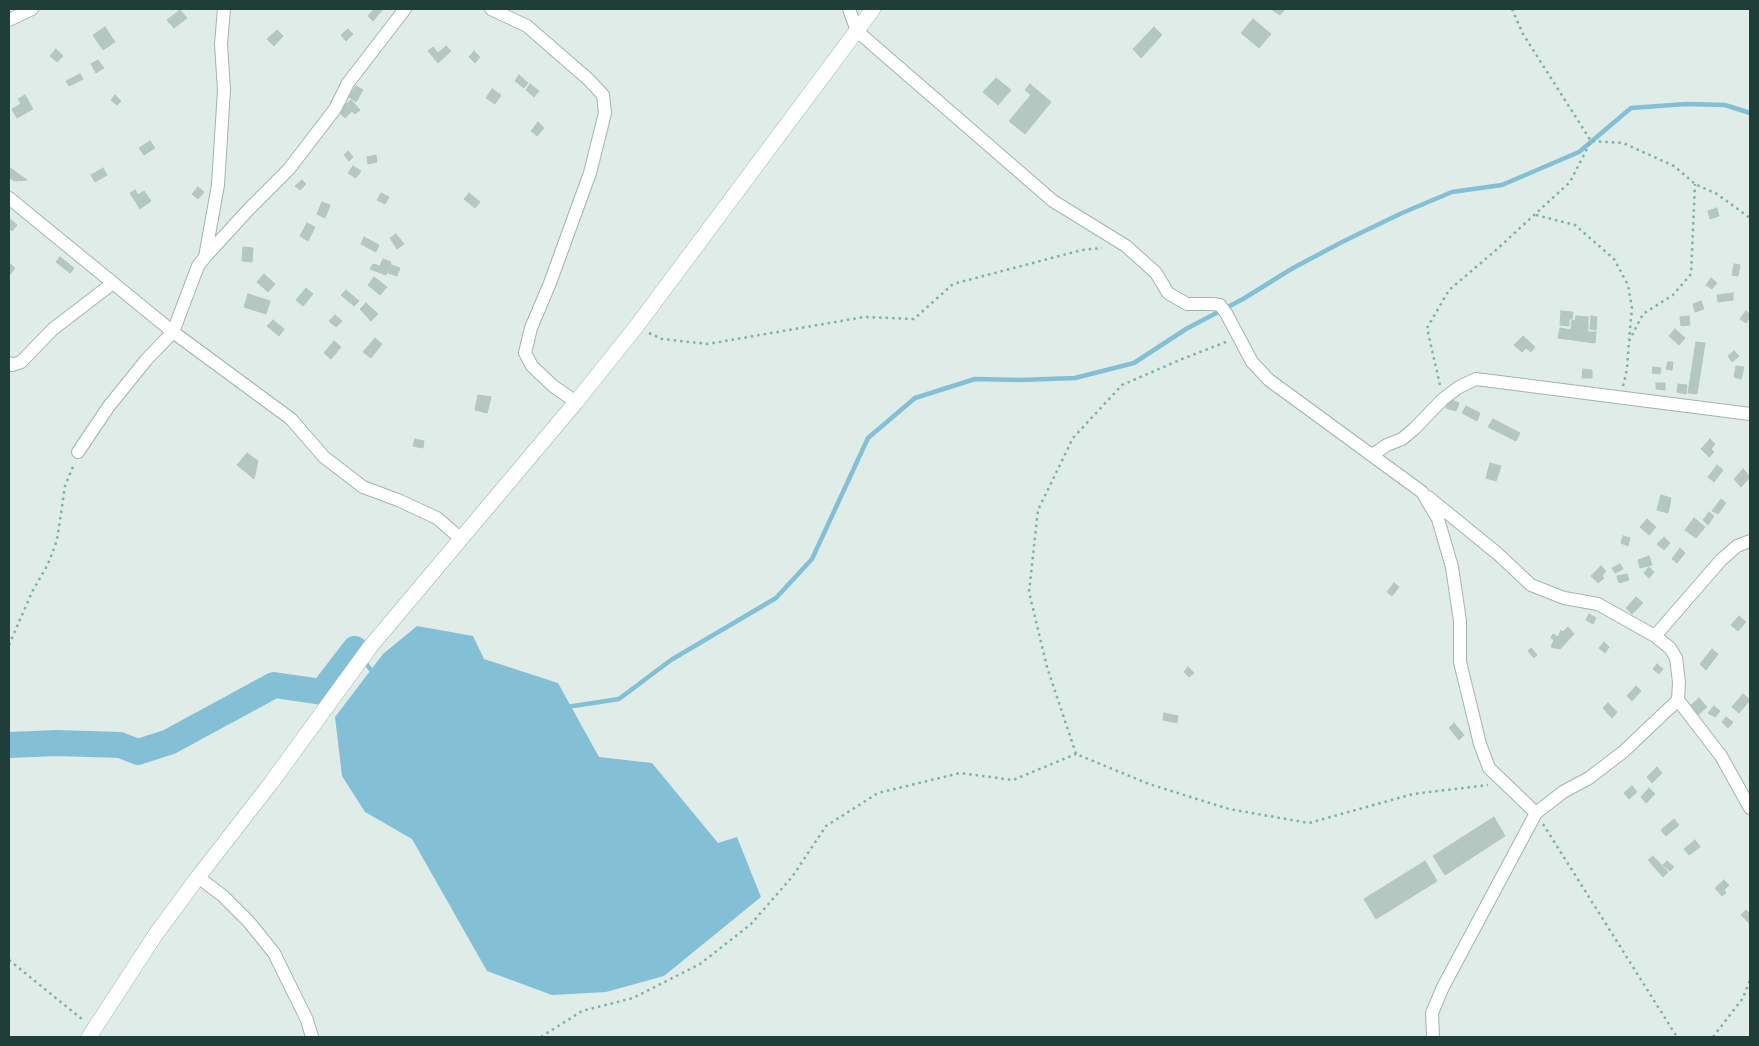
<!DOCTYPE html>
<style>
body{margin:0}
#map{position:relative;width:1759px;height:1046px;overflow:hidden;background:#e0ece8;font-family:"Source Sans 3",sans-serif}
canvas{display:block}
.frame{position:absolute;inset:0;border:10px solid #1f3e39;pointer-events:none}
</style>
<div id="map">
<canvas width="1759" height="1046"></canvas>
<div class="frame"></div>
</div>
<script>
const context = document.querySelector('canvas').getContext('2d');
context.lineJoin = 'round';
function fillPath(path, color) {
  context.fillStyle = color;
  context.fill(path, 'evenodd');
}
function toPath(rows) {
  const path = new Path2D();
  for (const r of rows) {
    path.moveTo(r[0], r[1]);
    for (let i = 2; i < r.length; i += 2) path.lineTo(r[i], r[i + 1]);
  }
  return path;
}
function stroke(path, color, width, dash) {
  context.strokeStyle = color;
  context.lineWidth = width;
  context.lineCap = dash ? 'butt' : 'round';
  context.setLineDash(dash || []);
  context.stroke(path);
}
fillPath(toPath([
 [417,626,473,636,484,659,558,683,599,757,652,763,718,843,737,837,761,897,664,976,606,992,552,995,487,971,412,839,365,812,342,776,335,717,383,654]
]), '#83c0d6');
stroke(toPath([
 [355,649,374,674],
 [567,707,619,699,671,660,776,598,812,559,868,438,915,398,975,379,1021,380,1075,378,1134,363,1186,329,1243,299,1293,268,1344,241,1402,213,1452,192,1502,185,1579,152,1631,108,1686,104,1725,105,1750,113]
]), '#83c0d6', 4.5);
stroke(toPath([
 [9,745,57,743,120,745,138,752,169,742,274,685,322,692,355,649]
]), '#83c0d6', 26);
const building = toPath([
 [374,9,383,9,373,21,368,16,374,9],
 [1271,9,1285,9,1280,15,1271,9],
 [180,10,187,18,174,28,167,20,180,10],
 [1253,19,1271,34,1259,48,1241,33,1253,19],
 [105,27,115,42,103,50,93,35,105,27],
 [1154,27,1162,35,1141,58,1133,49,1154,27],
 [348,29,353,34,346,41,341,35,348,29],
 [277,30,283,36,274,46,267,39,277,30],
 [446,46,451,51,438,63,428,51,433,47,438,53,446,46],
 [56,49,63,56,57,62,50,56,56,49],
 [474,51,480,57,475,63,469,57,474,51],
 [98,60,104,68,96,73,91,64,98,60],
 [80,74,83,79,69,86,66,81,80,74],
 [519,75,528,83,524,88,515,81,519,75],
 [996,78,1011,90,998,105,983,92,996,78],
 [530,84,539,91,534,97,526,90,530,84],
 [1030,84,1051,102,1025,134,1009,121,1031,95,1025,90,1030,84],
 [356,86,363,90,356,102,349,97,356,86],
 [492,89,501,95,495,104,486,98,492,89],
 [25,95,33,109,17,118,12,109,21,104,18,99,25,95],
 [115,95,121,101,117,105,111,100,115,95],
 [351,100,360,110,355,114,352,111,345,118,338,111,351,100],
 [538,122,544,128,537,136,531,131,538,122],
 [150,141,155,148,144,155,139,148,150,141],
 [348,151,353,157,349,161,344,155,348,151],
 [376,155,377,162,368,164,367,157,376,155],
 [353,166,361,171,356,178,348,173,353,166],
 [9,167,27,180,14,181,9,177,9,167],
 [103,168,107,175,95,182,91,175,103,168],
 [302,180,306,184,300,190,295,186,302,180],
 [198,187,204,192,198,199,192,194,198,187],
 [135,190,138,195,144,191,151,201,140,209,130,193,135,190],
 [381,193,389,197,385,204,377,200,381,193],
 [469,193,480,202,475,208,464,199,469,193],
 [322,202,330,205,325,218,317,214,322,202],
 [1717,208,1719,216,1710,219,1708,211,1717,208],
 [9,218,17,225,12,231,9,228,9,218],
 [307,223,315,227,308,241,300,236,307,223],
 [396,234,404,244,397,249,390,238,396,234],
 [364,237,379,245,376,252,361,244,364,237],
 [243,247,253,248,252,262,242,261,243,247],
 [60,257,74,268,70,273,56,262,60,257],
 [383,259,391,262,386,275,370,269,373,264,380,266,383,259],
 [9,263,15,268,9,276,9,263],
 [1734,264,1740,265,1738,276,1732,275,1734,264],
 [391,265,400,268,397,276,388,273,391,265],
 [264,274,275,284,268,292,257,282,264,274],
 [374,277,387,287,380,295,368,285,374,277],
 [1711,278,1717,283,1712,289,1706,285,1711,278],
 [306,288,313,294,303,306,296,300,306,288],
 [346,290,359,301,354,306,341,295,346,290],
 [1733,293,1733,300,1718,302,1717,295,1733,293],
 [248,294,270,301,266,314,244,307,248,294],
 [1701,301,1704,309,1695,312,1693,304,1701,301],
 [366,303,378,314,371,321,360,309,366,303],
 [1561,311,1573,312,1572,319,1569,319,1569,326,1560,325,1561,311],
 [1746,311,1750,315,1750,317,1746,323,1740,319,1746,311],
 [335,315,342,321,336,327,329,321,335,315],
 [1576,316,1588,317,1588,332,1596,332,1595,343,1558,338,1560,328,1571,330,1572,320,1575,321,1576,316],
 [1591,316,1597,317,1596,330,1590,329,1591,316],
 [1689,316,1690,325,1681,326,1680,317,1689,316],
 [273,320,284,329,279,336,267,326,273,320],
 [1675,329,1685,338,1679,345,1669,336,1675,329],
 [1523,336,1535,347,1531,352,1526,348,1522,352,1514,345,1523,336],
 [375,338,382,344,371,358,363,352,375,338],
 [334,341,341,347,331,359,324,353,334,341],
 [1696,342,1705,343,1697,394,1688,393,1696,342],
 [1734,351,1739,356,1732,362,1728,356,1734,351],
 [1668,362,1673,362,1672,370,1666,369,1668,362],
 [1736,366,1744,367,1741,379,1734,377,1736,366],
 [1653,367,1661,368,1660,374,1652,373,1653,367],
 [1583,369,1592,370,1592,378,1582,378,1583,369],
 [1656,383,1665,383,1665,390,1656,389,1656,383],
 [1678,384,1687,385,1686,394,1677,392,1678,384],
 [478,395,491,397,487,413,475,410,478,395],
 [1450,399,1459,403,1456,411,1446,408,1450,399],
 [1466,406,1480,413,1477,421,1462,413,1466,406],
 [1493,419,1520,433,1516,441,1488,427,1493,419],
 [415,439,424,441,423,448,413,446,415,439],
 [1710,439,1715,444,1711,449,1714,452,1709,457,1701,449,1710,439],
 [247,453,258,461,254,479,237,465,247,453],
 [1490,463,1501,466,1496,481,1486,478,1490,463],
 [1717,465,1723,470,1714,482,1708,477,1717,465],
 [1743,469,1750,477,1741,487,1734,479,1743,469],
 [1661,495,1671,498,1668,513,1657,510,1661,495],
 [1721,499,1726,503,1718,514,1712,511,1721,499],
 [1709,512,1714,516,1708,525,1703,520,1709,512],
 [1694,518,1705,527,1696,538,1685,530,1694,518],
 [1647,519,1656,527,1649,535,1640,527,1647,519],
 [1623,536,1630,538,1628,546,1621,543,1623,536],
 [1664,537,1670,543,1664,550,1657,544,1664,537],
 [1680,548,1685,553,1677,563,1672,559,1680,548],
 [1649,556,1652,565,1640,568,1638,560,1649,556],
 [1620,564,1623,569,1615,573,1612,568,1620,564],
 [1601,566,1606,571,1602,576,1604,578,1598,583,1591,576,1601,566],
 [1649,567,1654,572,1649,578,1644,573,1649,567],
 [1627,574,1629,580,1619,583,1617,576,1627,574],
 [1394,583,1399,587,1392,596,1387,592,1394,583],
 [1636,597,1643,603,1632,614,1626,608,1636,597],
 [1589,614,1596,618,1593,624,1586,620,1589,614],
 [1739,616,1746,622,1738,631,1731,625,1739,616],
 [1568,627,1574,634,1560,649,1551,647,1554,640,1551,638,1553,634,1558,637,1561,630,1563,632,1568,627],
 [1604,642,1609,647,1605,653,1599,648,1604,642],
 [1531,648,1537,655,1534,658,1528,651,1531,648],
 [1712,649,1718,654,1706,670,1700,664,1712,649],
 [1657,664,1663,669,1659,674,1653,669,1657,664],
 [1188,667,1194,673,1189,677,1184,672,1188,667],
 [1636,686,1641,691,1632,701,1627,696,1636,686],
 [1743,694,1750,700,1739,713,1732,707,1743,694],
 [1699,698,1707,707,1698,715,1690,706,1699,698],
 [1608,703,1617,712,1612,718,1603,708,1608,703],
 [1714,706,1720,711,1715,717,1708,713,1714,706],
 [1164,713,1178,716,1177,723,1163,720,1164,713],
 [1726,717,1733,722,1728,728,1722,722,1726,717],
 [1454,723,1464,735,1459,740,1449,728,1454,723],
 [1657,767,1662,773,1652,783,1647,777,1657,767],
 [1632,786,1637,792,1629,799,1624,793,1632,786],
 [1649,788,1655,794,1646,803,1641,797,1649,788],
 [1494,817,1505,836,1445,875,1433,856,1494,817],
 [1674,819,1679,825,1666,836,1661,830,1674,819],
 [1695,840,1700,847,1689,855,1684,849,1695,840],
 [1653,856,1668,872,1663,877,1648,860,1653,856],
 [1425,861,1437,881,1376,919,1364,899,1425,861],
 [1667,861,1674,867,1670,871,1663,865,1667,861],
 [1724,880,1729,885,1724,890,1726,893,1722,896,1715,888,1724,880],
 [1746,910,1750,914,1750,924,1741,915,1746,910]
]);
fillPath(building, '#b5c7c1');
stroke(building, '#b2c6c0', 1);
const minor = toPath([
 [491,9,527,26,588,79,603,95,605,113,590,173,550,283,531,328,525,353,532,366,553,386,576,402],
 [849,9,857,31,1053,201,1126,246,1156,273,1168,293,1187,304,1212,304,1220,305,1226,313,1252,362,1269,380,1422,492,1438,519,1452,567,1460,621,1460,662,1480,744,1489,768,1536,813],
 [9,20,32,9],
 [9,198,173,332,291,419,324,457,363,487,398,500,437,518,460,538],
 [205,257,249,209,289,169,335,109,348,83,405,9],
 [9,363,12,365,21,362,53,329,113,283],
 [78,452,109,406,147,359,173,332,198,266,205,257,218,185,224,90,221,44,224,9],
 [1372,455,1387,445,1402,439,1414,429,1443,399,1459,387,1476,379,1750,414],
 [1428,497,1498,554,1531,585,1564,598,1598,604,1655,636,1670,648,1676,658,1679,682,1678,700,1721,756,1750,808],
 [1655,636,1721,560,1737,546,1750,541],
 [198,877,223,896,249,922,274,953,307,1020,312,1037],
 [1433,1037,1432,1013,1443,987,1536,813,1563,792,1589,778,1623,752,1678,700]
]);
const tertiary = toPath([
 [89,1037,156,934,198,877,271,783,370,647,576,402,636,327,873,9]
]);
stroke(minor, '#a2b4b0', 14);
stroke(tertiary, '#a2b4b0', 16);
stroke(toPath([
 [1512,9,1523,34,1591,141],
 [1536,215,1575,225,1614,259,1628,285,1632,308,1629,339],
 [649,333,662,339,708,344,864,317,914,319,953,284,1082,250,1102,248],
 [1226,342,1182,359,1122,385,1073,438,1038,510,1029,592,1047,667,1076,754,1149,784,1229,809,1309,823,1413,794,1488,785],
 [1440,385,1427,328,1449,290,1495,251,1570,182,1591,141,1623,143,1674,166,1695,184,1717,194,1750,218],
 [1623,386,1627,369,1629,341,1643,314,1673,295,1691,274,1695,184],
 [9,645,32,592,48,564,57,540,65,486,74,464],
 [1543,824,1677,1037],
 [9,960,83,1020],
 [541,1037,582,1011,633,998,700,964,751,924,792,877,826,826,878,793,960,773,1013,780,1076,754],
 [1713,1037,1743,998,1750,980]
]), '#7db2a7', 2.5, [2.5, 4]);
stroke(minor, '#fff', 12);
stroke(tertiary, '#fff', 15);
</script>
